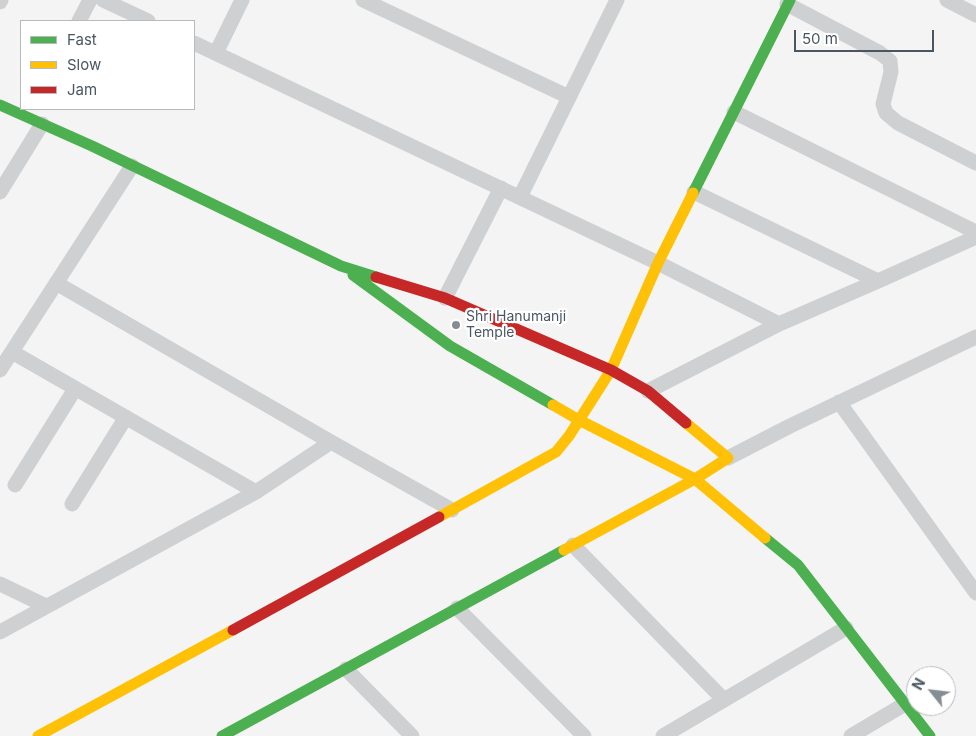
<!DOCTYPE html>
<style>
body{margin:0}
#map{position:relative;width:976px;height:736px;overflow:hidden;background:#f4f4f4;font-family:Inter,sans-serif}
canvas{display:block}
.legend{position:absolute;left:20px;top:20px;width:175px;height:90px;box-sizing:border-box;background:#fff;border:1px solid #b7bbc0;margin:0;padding:6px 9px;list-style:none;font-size:15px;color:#4a5661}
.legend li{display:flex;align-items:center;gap:10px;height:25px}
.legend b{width:25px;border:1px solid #b7bbc0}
.north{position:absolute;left:906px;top:666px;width:50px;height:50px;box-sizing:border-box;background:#fff;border:1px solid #b7bbc0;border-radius:50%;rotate:299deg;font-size:14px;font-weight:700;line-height:20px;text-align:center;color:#4a5661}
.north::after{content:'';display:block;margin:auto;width:18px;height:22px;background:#868d94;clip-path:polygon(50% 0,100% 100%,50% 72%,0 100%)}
.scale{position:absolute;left:794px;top:30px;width:140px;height:22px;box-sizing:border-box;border:2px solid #4a5661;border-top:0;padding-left:6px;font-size:15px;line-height:18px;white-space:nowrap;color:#4a5661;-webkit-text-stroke:4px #fff;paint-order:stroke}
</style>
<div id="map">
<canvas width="976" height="736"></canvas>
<ul class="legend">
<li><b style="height:6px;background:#4caf50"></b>Fast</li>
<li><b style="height:6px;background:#ffc107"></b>Slow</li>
<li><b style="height:6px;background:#c62828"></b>Jam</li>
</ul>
<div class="north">N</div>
<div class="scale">50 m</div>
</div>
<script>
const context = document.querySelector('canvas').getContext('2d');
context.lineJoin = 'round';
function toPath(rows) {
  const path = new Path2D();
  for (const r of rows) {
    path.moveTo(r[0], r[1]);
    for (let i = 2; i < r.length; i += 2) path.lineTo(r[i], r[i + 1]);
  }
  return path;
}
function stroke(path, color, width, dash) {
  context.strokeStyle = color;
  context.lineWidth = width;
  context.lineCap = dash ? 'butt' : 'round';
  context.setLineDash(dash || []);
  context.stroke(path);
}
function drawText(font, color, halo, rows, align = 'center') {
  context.font = font + ' Inter,sans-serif';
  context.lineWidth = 4.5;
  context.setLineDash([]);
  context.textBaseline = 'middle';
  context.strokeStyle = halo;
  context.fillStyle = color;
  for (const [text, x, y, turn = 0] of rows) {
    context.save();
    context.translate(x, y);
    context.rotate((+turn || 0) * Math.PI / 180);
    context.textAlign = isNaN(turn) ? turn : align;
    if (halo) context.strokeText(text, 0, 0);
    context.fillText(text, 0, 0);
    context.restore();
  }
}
stroke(toPath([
 [103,0,148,21],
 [363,0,569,97],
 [947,0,976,15],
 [0,2,1,0],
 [787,4,880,53,890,61,891,72,883,104,886,113,898,123,976,163],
 [79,21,90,0],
 [194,43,658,263,779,324],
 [216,53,242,0],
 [734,112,976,232],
 [0,192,42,124],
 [694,192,878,281],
 [520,197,617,0],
 [56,283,331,442,452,510],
 [445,298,501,188],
 [12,352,256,492,331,442],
 [0,370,132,166],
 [648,391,779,324,878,281,976,237],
 [839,402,976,593],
 [728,458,790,426,976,337],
 [15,485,75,389],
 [72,504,126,417],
 [573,545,724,700],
 [0,584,46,606],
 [457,608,584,736],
 [0,632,256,492],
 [346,669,412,736],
 [663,736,846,628],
 [851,736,905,704]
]), '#ced0d2', 15);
stroke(toPath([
 [0,105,92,146,341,266,376,277],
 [693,193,790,0],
 [353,275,450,346,553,405],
 [765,538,798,565,930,736],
 [222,736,564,550]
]), '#4caf50', 11);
stroke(toPath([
 [553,405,579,420,695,479,765,538],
 [439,517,556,452,569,436,611,370,658,263,693,193],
 [564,550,695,479,728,458,686,423],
 [38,736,233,630]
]), '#ffc107', 11);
stroke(toPath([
 [376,277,445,298,611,370,648,391,686,423],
 [233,630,439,517]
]), '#c62828', 11);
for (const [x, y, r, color] of [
 [456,325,5,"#868d94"]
]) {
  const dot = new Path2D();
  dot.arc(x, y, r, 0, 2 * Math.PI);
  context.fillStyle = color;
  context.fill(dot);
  stroke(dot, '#fff', 2);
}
drawText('14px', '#4a5661', '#fff', [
 ["Shri Hanumanji",466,317],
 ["Temple",466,333]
], 'left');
</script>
